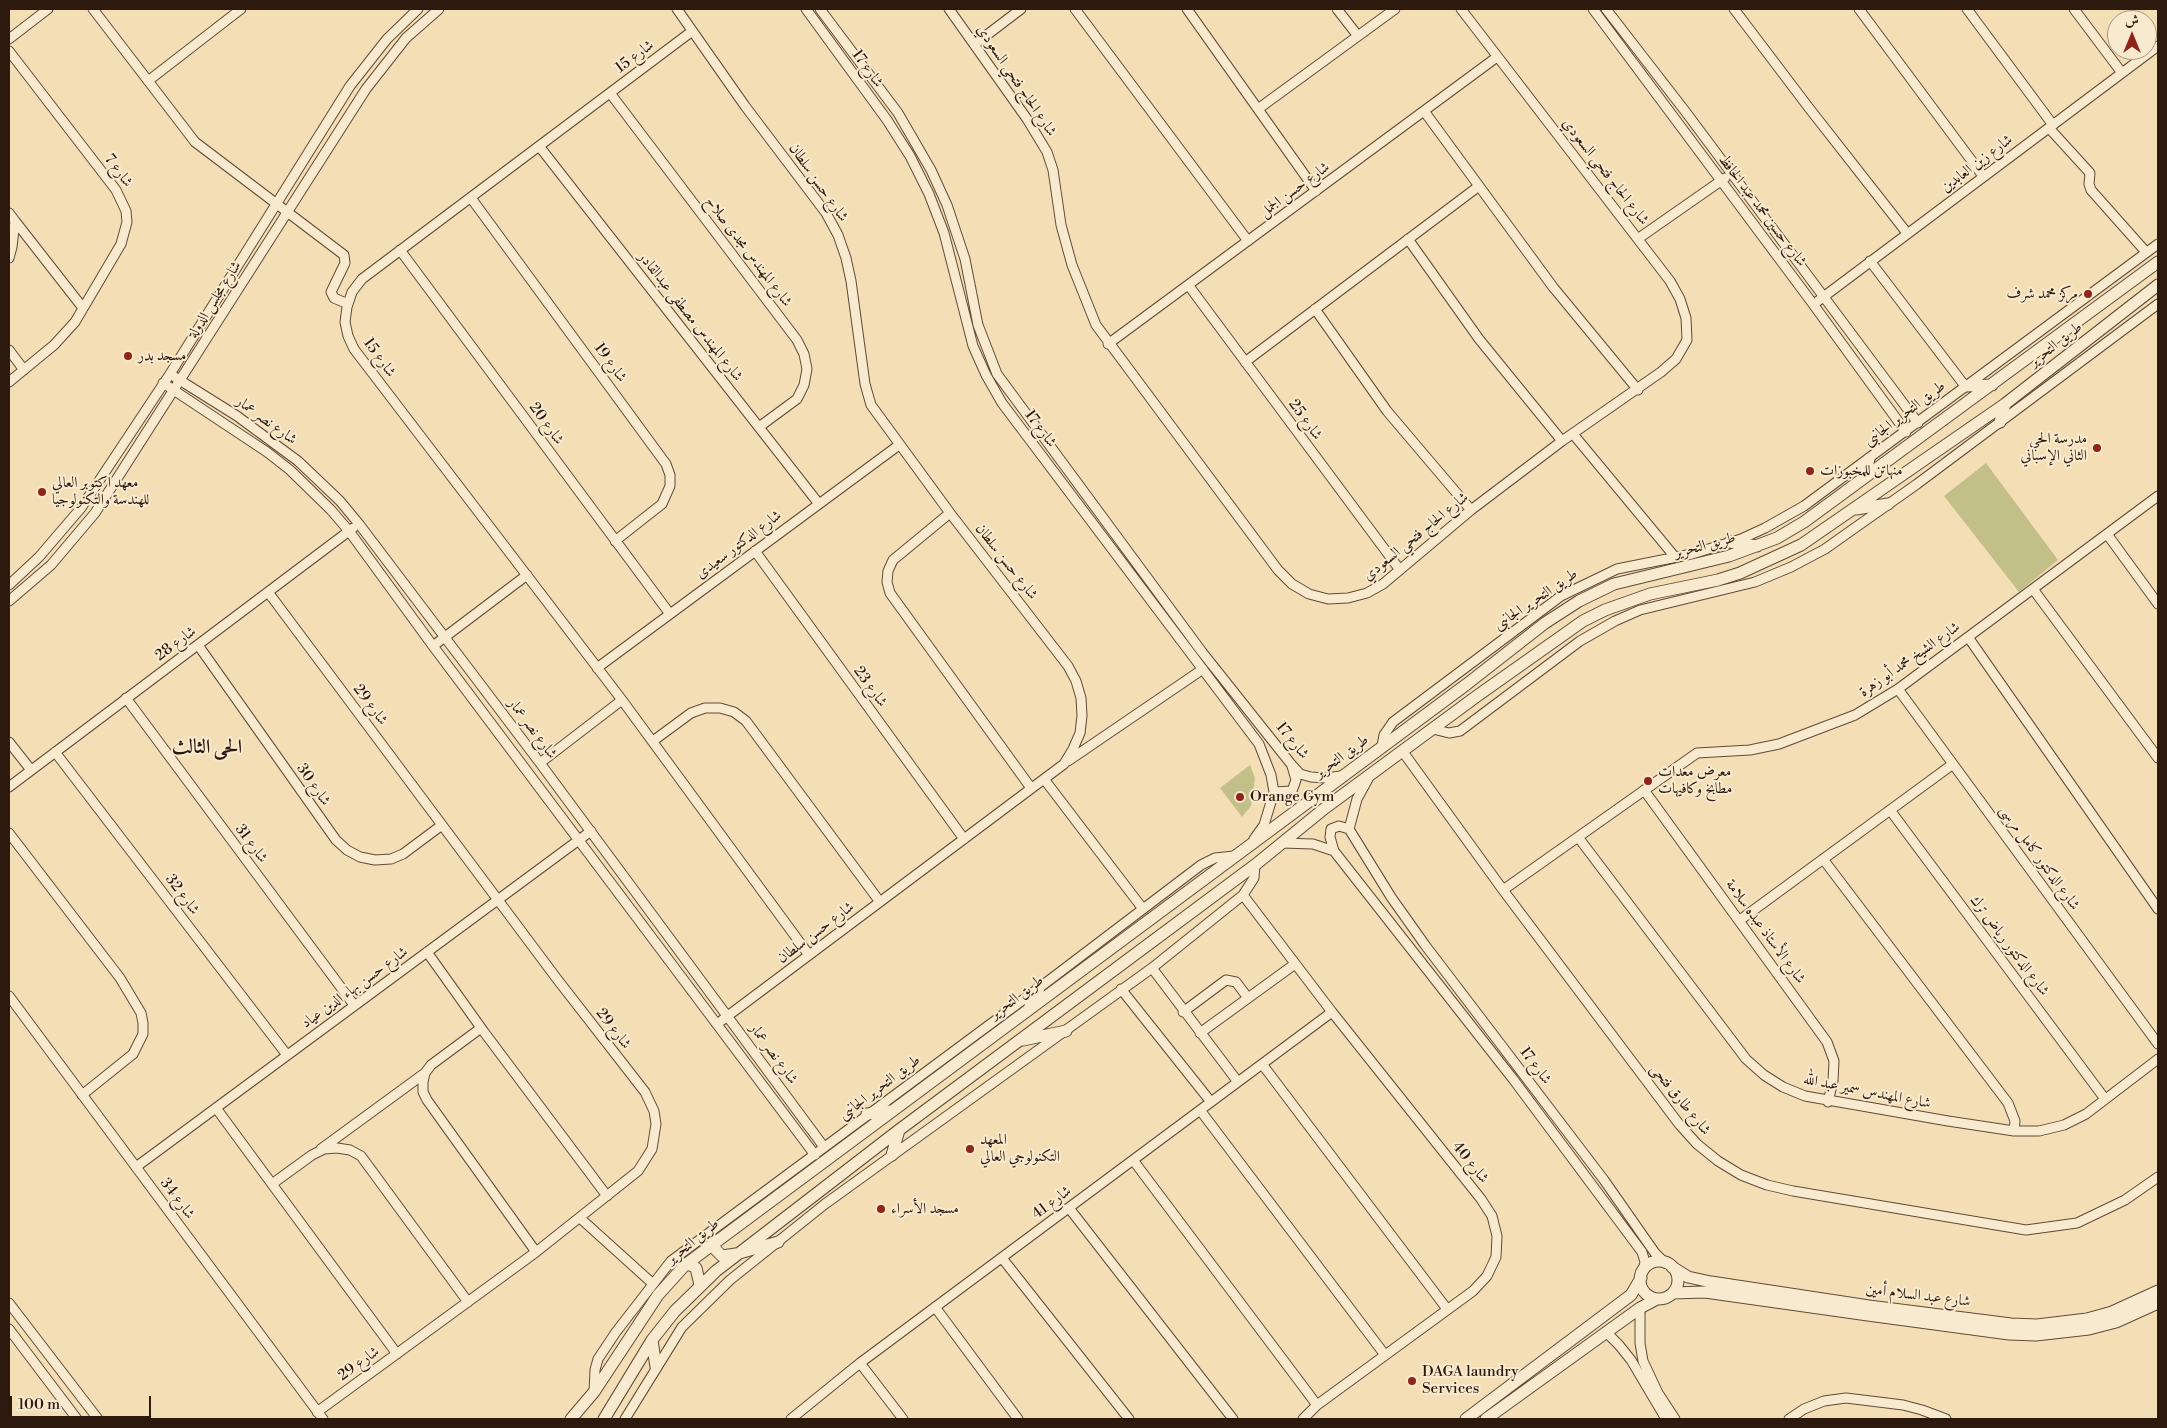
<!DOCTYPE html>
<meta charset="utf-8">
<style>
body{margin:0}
#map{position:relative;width:2167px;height:1428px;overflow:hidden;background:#f4deb5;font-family:"Libre Bodoni",Amiri,serif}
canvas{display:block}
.frame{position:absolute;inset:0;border:10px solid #2d1a0f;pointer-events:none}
.north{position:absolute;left:2107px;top:10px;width:50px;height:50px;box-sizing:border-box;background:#f8eacf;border:1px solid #a79782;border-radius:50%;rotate:0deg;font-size:14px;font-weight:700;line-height:20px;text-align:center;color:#2d1a0f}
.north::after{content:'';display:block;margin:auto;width:18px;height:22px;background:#8f2418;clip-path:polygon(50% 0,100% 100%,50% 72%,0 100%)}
.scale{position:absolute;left:10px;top:1396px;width:141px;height:22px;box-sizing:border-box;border:2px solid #2d1a0f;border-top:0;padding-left:6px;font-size:15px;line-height:18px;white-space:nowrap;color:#2d1a0f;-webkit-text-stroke:4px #f8eacf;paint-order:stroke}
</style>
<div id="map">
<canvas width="2167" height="1428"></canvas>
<div class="frame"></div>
<div class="north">ش</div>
<div class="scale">100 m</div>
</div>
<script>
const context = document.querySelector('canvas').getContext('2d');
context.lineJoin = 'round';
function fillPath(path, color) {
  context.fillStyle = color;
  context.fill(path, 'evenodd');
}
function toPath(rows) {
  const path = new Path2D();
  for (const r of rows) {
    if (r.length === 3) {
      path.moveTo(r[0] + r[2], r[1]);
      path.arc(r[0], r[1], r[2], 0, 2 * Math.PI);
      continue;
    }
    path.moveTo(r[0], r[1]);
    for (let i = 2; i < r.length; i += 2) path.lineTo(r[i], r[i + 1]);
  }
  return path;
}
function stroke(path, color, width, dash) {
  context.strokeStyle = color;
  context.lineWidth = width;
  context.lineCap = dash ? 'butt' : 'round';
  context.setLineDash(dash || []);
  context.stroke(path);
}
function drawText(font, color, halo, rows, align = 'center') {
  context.font = font + ' "Libre Bodoni",Amiri,serif';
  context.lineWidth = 4;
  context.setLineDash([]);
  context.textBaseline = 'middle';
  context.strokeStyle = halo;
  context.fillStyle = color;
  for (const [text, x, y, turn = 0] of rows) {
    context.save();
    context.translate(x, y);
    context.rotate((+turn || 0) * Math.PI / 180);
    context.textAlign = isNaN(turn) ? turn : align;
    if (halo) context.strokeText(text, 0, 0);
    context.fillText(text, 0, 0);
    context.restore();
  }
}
fillPath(toPath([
 [1986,463,2058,560,2019,592,1944,496],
 [1250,765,1255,778,1251,806,1242,817,1220,788]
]), '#c2bf89');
const minor = toPath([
 [93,9,195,142,344,255,345,263,331,292,334,298,348,304],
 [677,9,745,106,826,213,838,235,846,258,851,281,865,384,871,405,950,513,1068,666,1076,681,1081,698,1082,716,1080,733,1073,749,1064,764,717,1024],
 [806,9,887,120,910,156,929,194,944,233,973,346,986,375,1002,403,1259,744,1271,775,1274,792,1264,825,1254,839],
 [820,9,898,113,931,170,947,205,965,259,978,325,997,374,1202,652,1291,764,1300,774,1311,777,1325,778,1341,776],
 [949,9,1027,119,1047,152,1053,170,1061,225,1072,265,1096,325,1278,570,1292,584,1309,594,1328,599,1348,598,1367,593,1383,584,1471,510,1562,441,1661,372,1676,359,1687,340,1686,318,1680,299,1670,281,1461,9],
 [1075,9,1248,241],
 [1187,9,1316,191],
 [1337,9,1358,36],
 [1593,9,1813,304,1906,432],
 [1606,9,1685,111,1918,423],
 [1734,9,1809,108,1907,233],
 [1859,9,1983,176],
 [1967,9,2053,125],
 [2074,9,2122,73],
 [691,32,362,279,352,292,347,307,345,322,348,336,354,349,622,700,809,955],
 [9,39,48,9],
 [975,44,1021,9],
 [9,51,116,190,126,211,127,222,121,244,75,322,54,345,9,382],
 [148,81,241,9],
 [610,93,797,340,804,354,807,369,804,385,797,399,759,427],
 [1258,109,1395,9],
 [1424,111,1553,287,1638,390],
 [2049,128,2090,173,2089,184,2091,190,2146,252],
 [539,146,819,504],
 [471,198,666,464,670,475,670,486,662,504,615,541],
 [9,213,15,221,12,247,9,258],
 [15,221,83,308],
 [1639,238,1725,178],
 [1408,239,1479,339,1562,441],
 [400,250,670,614],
 [1870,261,1965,386],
 [1189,286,1400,570],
 [1818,301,2158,46],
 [1315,309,1387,411,1471,510],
 [1108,344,1497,57],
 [9,350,24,370],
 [1245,362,1479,186],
 [170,374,237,416,298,461,340,501,359,524,540,763,824,1147],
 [163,383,267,452,290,470,331,510,349,531,433,646,815,1155],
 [1573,434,1675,557],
 [950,513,893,560,888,571,887,582,890,593,1031,788],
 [2107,534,2158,604],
 [755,551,964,839],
 [9,585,39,557,81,508,170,374,350,86,387,39,418,9],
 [2033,589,2158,758],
 [268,592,557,979,645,1092,654,1111,656,1124,652,1149,638,1171,536,1252,317,1412],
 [9,601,51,565,95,513,366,89,406,38,439,9],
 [1968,637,2158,909],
 [198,645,336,840,347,850,360,857,375,860,391,859,403,854,442,825],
 [433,646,527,575],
 [597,668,899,445],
 [1898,689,2158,1044],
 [126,698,354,1005],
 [1433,729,1449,733,1460,731,1580,641,1615,621,1640,610,1755,582,1791,567,1825,549,1917,484,2158,304],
 [653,741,691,713,705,708,720,708,734,712,746,721,880,902],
 [9,742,31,770],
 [1382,746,1384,735,1393,722,1561,596,1617,569,1692,554,1741,539,1765,528,1804,506,2158,244],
 [55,752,287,1055],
 [1403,752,1503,890,1679,1124,1697,1144,1718,1161,1741,1175,1767,1185,1793,1191,2026,1230,2077,1223,2125,1200,2158,1177],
 [1068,761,1203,669],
 [540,763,622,700],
 [1044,779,1143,909],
 [1368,779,1357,799,1349,829,1391,897,1425,945,1604,1180,1655,1253,1665,1263],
 [9,787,353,528],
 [1644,790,1827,1042,1834,1061,1833,1081,1828,1102],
 [1274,792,1292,791,1296,780,1292,766],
 [1890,810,2105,1099],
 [9,833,120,978,141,1013,143,1023,143,1034,133,1054,82,1095],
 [1578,837,1746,1059,1764,1075,1783,1087,1805,1096,1948,1121,2014,1131,2039,1131,2064,1125,2086,1114,2158,1059],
 [1282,843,1313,844,1334,851,1513,1079,1642,1252,1645,1262,1643,1272],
 [1334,851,1330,837,1331,829,1339,826,1349,829],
 [1823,859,2008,1103,2015,1121,2014,1131],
 [1503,890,1697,753,1750,750,1779,744,1855,715,1898,689,2158,496],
 [1243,895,1332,1012,1481,1199,1492,1216,1497,1236,1496,1257,1487,1276,1473,1291,1317,1405,1303,1419],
 [1740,920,1953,764],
 [427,952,484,1032,607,1196],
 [1152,968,1238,1082],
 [1121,989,1211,1102],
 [9,996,323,1419],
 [1183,1012,1226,980,1236,982,1248,998],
 [481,1028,431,1065,425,1073,423,1082,423,1092,427,1100,536,1252],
 [1200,1033,1295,964],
 [1262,1064,1447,1309],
 [216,1108,397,1354],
 [1200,1110,1385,1355],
 [321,1149,425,1073],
 [1133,1160,1317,1405],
 [136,1167,591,831],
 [272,1184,312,1155,324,1149,337,1148,350,1150,361,1156,468,1302],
 [1069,1208,1233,1419],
 [580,1218,652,1283],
 [1002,1258,1129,1419],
 [9,1303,98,1419],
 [935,1307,1018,1419],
 [1640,1308,1640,1343,1643,1361,1658,1393,1675,1419],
 [9,1329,77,1419],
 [1606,1332,1619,1345,1631,1360,1666,1419],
 [860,1363,903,1419],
 [594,1392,595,1370,598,1359,616,1332,671,1261,1039,988,1201,865,1215,858,1234,856],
 [625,1419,682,1327,730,1280,825,1204,1152,968,1243,895,1254,878,1255,865],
 [791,1419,860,1363,1332,1012],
 [1789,1419,1804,1409,1824,1401,1846,1398,1903,1405,1922,1410,1946,1419]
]);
const tertiary = toPath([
 [1965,386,1992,385],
 [2000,422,2005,404],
 [1864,478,1869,459],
 [1856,509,1888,504],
 [1730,542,1757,546],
 [1030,1006,1039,988],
 [1023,1040,1066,1031],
 [867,1114,889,1111],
 [892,1155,899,1130],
 [718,1240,715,1243,715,1249,722,1256,736,1254,778,1242],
 [1659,1280,19],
 [685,1265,691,1265,696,1268,700,1285],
 [1672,1267,1688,1277,1711,1282,1869,1306,2011,1324,2037,1325,2087,1319,2112,1312,2158,1291],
 [1673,1293,1705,1292,1868,1315,2009,1334,2036,1335,2089,1329,2116,1322,2158,1303],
 [652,1340,656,1367],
 [571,1419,594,1392,658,1295,685,1265,1467,684,1545,623,1579,601,1614,584,1729,556,1777,538,1804,522,2158,262],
 [604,1419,652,1340,675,1311,716,1271,899,1130,1255,865,1325,808,1477,696,1583,621,1605,610,1650,594,1718,580,1740,573,1801,545,2005,404,2158,285],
 [1466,1419,1631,1295,1641,1278],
 [1486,1419,1640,1308,1657,1299]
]);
stroke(minor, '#5f4b38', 11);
stroke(tertiary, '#5f4b38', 13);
stroke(minor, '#f8eacf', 9);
stroke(tertiary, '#f8eacf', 11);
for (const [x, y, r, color] of [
 [2088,294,5,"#8f2418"],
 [128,356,5,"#8f2418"],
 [2097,448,5,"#8f2418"],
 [1810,471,5,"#8f2418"],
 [42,492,5,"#8f2418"],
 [1648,781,5,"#8f2418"],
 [1240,797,5,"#8f2418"],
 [970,1149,5,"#8f2418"],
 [881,1209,5,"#8f2418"],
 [1412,1381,5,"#8f2418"]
]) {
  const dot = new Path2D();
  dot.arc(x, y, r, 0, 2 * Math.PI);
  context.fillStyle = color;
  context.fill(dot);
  stroke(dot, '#f8eacf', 2);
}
drawText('15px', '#2d1a0f', '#f8eacf', [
 ["شارع 15",635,57,-37],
 ["شارع 17",867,69,54],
 ["شارع الحاج فتحي السعودي",1016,81,56],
 ["شارع زين العابدين",1977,164,-37],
 ["شارع 7",118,171,53],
 ["شارع الحاج فتحي السعودي",1605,172,52],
 ["شارع حسن سلطان",818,183,55],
 ["شارع حسن الجمل",1295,190,-36],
 ["شارع حسين محمد عبد الحافظ",1762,211,53],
 ["شارع المهندس مجدى صلاح",748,252,53],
 ["شارع مجلس الدولة",215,300,-58],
 ["شارع المهندس مصطفى عبدالقادر",690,317,52],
 ["طريق التحرير",2056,345,-38],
 ["شارع 15",379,358,54],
 ["شارع 19",610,363,54],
 ["طريق التحرير الجانبى",1905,414,-37],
 ["شارع 25",1305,420,54],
 ["شارع نصر عمار",266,421,36],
 ["شارع 20",546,424,54],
 ["شارع 17",1040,429,53],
 ["شارع الحاج فتحي السعودي",1416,537,-39],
 ["شارع الدكتور سعيدى",739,545,-37],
 ["طريق التحرير",1705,546,-15],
 ["شارع حسن سلطان",1006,562,52],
 ["طريق التحرير الجانبى",1536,600,-34],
 ["شارع 28",176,644,-37],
 ["شارع الشيخ محمد أبو زهرة",1910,660,-35],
 ["شارع 23",870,687,54],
 ["شارع 29",370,705,53],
 ["شارع نصر عمار",532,729,53],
 ["شارع 17",1292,741,51],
 ["طريق التحرير",1342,757,-36],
 ["شارع 30",313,785,55],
 ["شارع 31",251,844,53],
 ["شارع الدكتور كامل مرسى",2039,858,54],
 ["شارع 32",182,895,53],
 ["شارع الأستاذ عبده سلامة",1765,932,54],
 ["شارع حسن سلطان",816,933,-37],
 ["شارع الدكتور رياض ترك",2009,946,53],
 ["شارع حسن بهاء الدين عياد",355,988,-36],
 ["طريق التحرير",1017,998,-37],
 ["شارع 29",613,1029,52],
 ["شارع نصر عمار",773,1054,54],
 ["شارع 17",1535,1066,53],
 ["طريق التحرير الجانبى",880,1088,-37],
 ["شارع المهندس سمير عبد الله",1867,1092,11],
 ["شارع طارق فتحى",1680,1100,51],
 ["شارع 40",1470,1163,51],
 ["شارع 34",177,1199,53],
 ["شارع 41",1052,1203,-37],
 ["طريق التحرير",693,1242,-39],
 ["شارع عبد السلام أمين",1918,1296,7],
 ["شارع 29",359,1364,-36]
]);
drawText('15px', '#2d1a0f', '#f8eacf', [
 ["مركز محمد شرف",2078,294,"right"],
 ["مسجد بدر",138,356],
 ["مدرسة الحي",2087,439,"right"],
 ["الثاني الإسباني",2087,456,"right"],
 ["منهاتن للمخبوزات",1820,471],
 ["معهد اكتوبر العالي",52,483],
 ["للهندسة والتكنولوجيا",52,500],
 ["معرض معدات",1658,772],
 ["مطابخ وكافيهات",1658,789],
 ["Orange Gym",1250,797],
 ["المعهد",980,1140],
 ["التكنولوجي العالي",980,1157],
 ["مسجد الأسراء",891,1209],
 ["DAGA laundry",1422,1372],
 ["Services",1422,1389]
], 'left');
drawText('bold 20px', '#2d1a0f', '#f8eacf', [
 ["الحى الثالث",207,748]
]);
</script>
